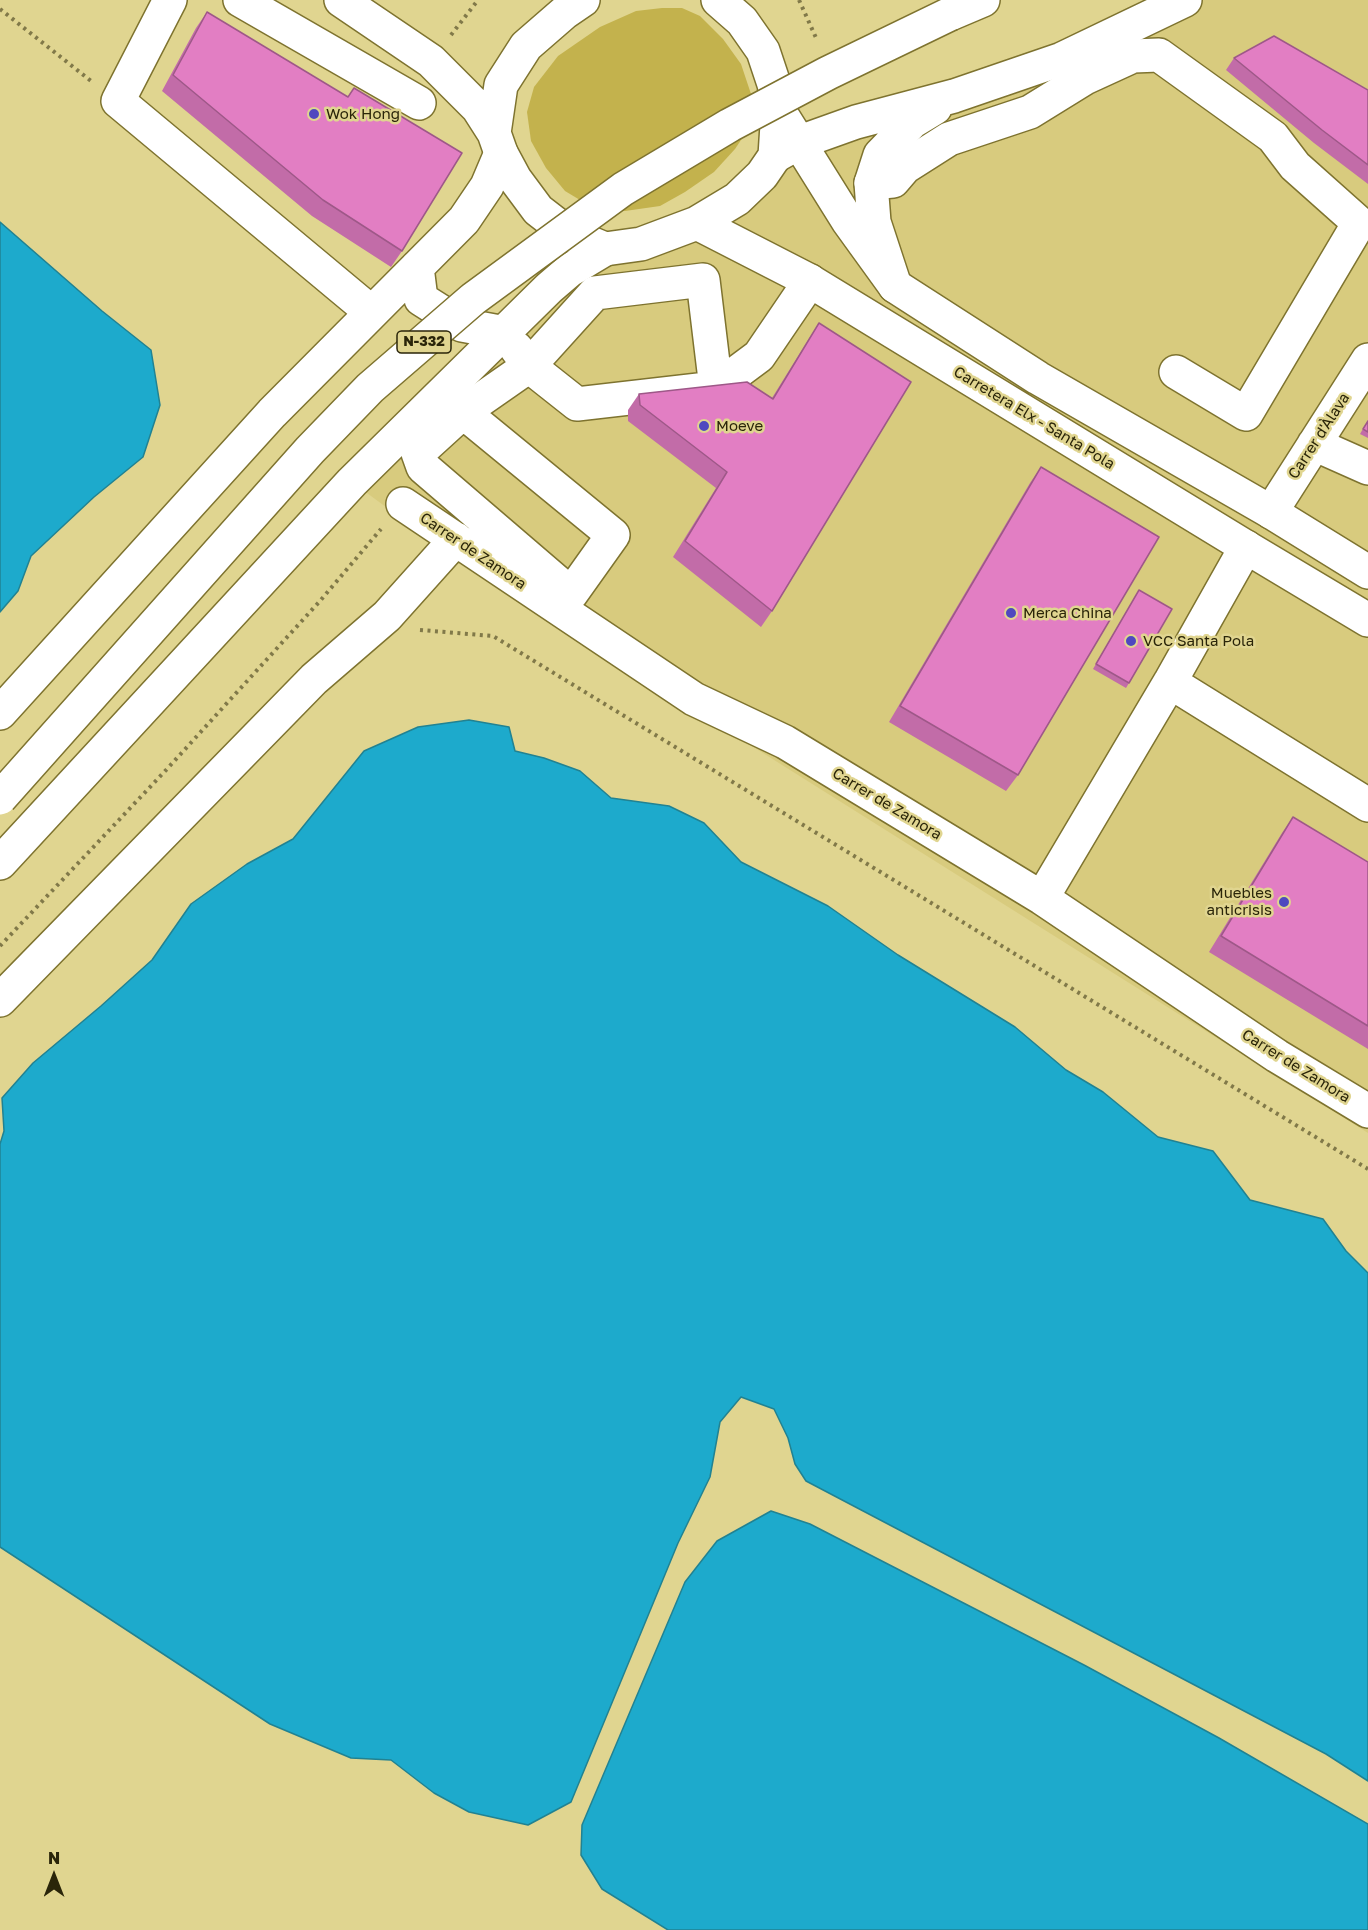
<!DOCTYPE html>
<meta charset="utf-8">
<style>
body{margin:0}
#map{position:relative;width:1368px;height:1930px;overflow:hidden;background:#e0d590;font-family:"Golos Text",sans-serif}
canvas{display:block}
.north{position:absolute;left:24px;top:1846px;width:60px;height:60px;-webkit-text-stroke:4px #e0d590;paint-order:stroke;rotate:0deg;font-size:16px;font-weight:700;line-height:24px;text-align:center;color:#2a2509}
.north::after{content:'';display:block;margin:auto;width:21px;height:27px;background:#2a2509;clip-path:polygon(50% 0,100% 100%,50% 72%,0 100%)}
</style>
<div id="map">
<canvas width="1368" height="1930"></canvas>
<div class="north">N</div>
</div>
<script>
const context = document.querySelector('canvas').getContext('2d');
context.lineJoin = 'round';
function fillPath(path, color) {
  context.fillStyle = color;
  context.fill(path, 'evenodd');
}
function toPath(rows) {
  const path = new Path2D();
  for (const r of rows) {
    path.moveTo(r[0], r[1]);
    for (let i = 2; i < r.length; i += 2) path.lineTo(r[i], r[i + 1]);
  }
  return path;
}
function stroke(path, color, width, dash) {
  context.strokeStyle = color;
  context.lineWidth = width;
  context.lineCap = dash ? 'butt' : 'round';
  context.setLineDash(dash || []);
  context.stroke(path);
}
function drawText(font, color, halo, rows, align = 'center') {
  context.font = font + ' "Golos Text",sans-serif';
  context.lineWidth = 5;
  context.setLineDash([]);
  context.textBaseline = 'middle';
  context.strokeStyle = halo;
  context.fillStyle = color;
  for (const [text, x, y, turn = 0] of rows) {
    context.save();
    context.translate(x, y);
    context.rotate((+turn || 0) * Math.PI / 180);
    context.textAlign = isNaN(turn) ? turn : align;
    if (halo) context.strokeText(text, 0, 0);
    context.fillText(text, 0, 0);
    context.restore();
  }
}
fillPath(toPath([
 [1185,0,1368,0,1368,1133,470,569,352,482,549,288,762,175]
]), '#d8cb7e');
fillPath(toPath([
 [662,8,682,8,700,16,723,39,741,64,752,97,751,125,735,149,714,172,685,192,660,206,625,211,590,206,565,191,546,168,531,141,527,112,534,87,558,56,600,27,636,11]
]), '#c3b24d');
const water = toPath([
 [0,222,102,311,151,350,160,405,143,457,94,497,31,556,18,591,0,612,0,222],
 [469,720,509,727,515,751,544,758,580,771,611,798,669,806,704,823,741,862,828,906,898,955,1015,1027,1066,1070,1103,1092,1158,1137,1213,1151,1250,1200,1323,1219,1346,1251,1368,1273,1368,1781,1326,1754,806,1481,795,1464,788,1438,774,1409,741,1397,720,1422,710,1477,678,1543,571,1802,528,1825,469,1812,434,1793,391,1760,351,1758,270,1724,0,1547,0,1144,4,1131,2,1098,33,1063,101,1006,152,960,191,904,247,864,293,839,364,751,418,727,469,720],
 [771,1511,810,1524,1084,1665,1219,1738,1368,1824,1368,1930,668,1930,602,1889,581,1855,582,1825,685,1582,717,1541,771,1511]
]);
fillPath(water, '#1daacc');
stroke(water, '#218292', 1.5);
const minor = toPath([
 [170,0,118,101,371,312],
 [240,0,419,103],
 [871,183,893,181,905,167,949,139,1030,112,1085,78,1133,56,1159,55,1273,137,1295,166,1359,223,1246,414,1176,372],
 [516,348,529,366,577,404,716,388,759,356,810,281],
 [463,412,613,535,571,594,423,467,418,453,463,412,529,366,595,293,703,280,716,388],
 [1314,444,1368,468],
 [403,504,694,699,785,742,1042,898,1277,1056,1368,1111],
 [1271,512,1368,360],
 [1170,682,1368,805],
 [1042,898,1170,682,1246,547],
 [0,1000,314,679,387,616,456,539]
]);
const major = toPath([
 [341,0,431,61,478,108,494,133],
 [583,0,564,13,526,46,501,85,494,133,501,153,515,179,538,210,569,234,605,249,641,244,697,223,737,199,762,175,775,156,778,109,774,84,763,51,742,21,718,0],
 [778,109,848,221,895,286,1038,378,1271,512,1368,572],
 [697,223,810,281,1246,547,1368,620]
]);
const highway = toPath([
 [950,14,983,0],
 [775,156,800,142,856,122,954,96,1062,59,1185,0],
 [417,267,421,299,462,325,505,333],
 [895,286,874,222,871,183,880,155,912,122,935,108],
 [0,713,272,413,464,220,487,186,501,153],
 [0,863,352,482,549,288,570,270,605,249]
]);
stroke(minor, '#7e732f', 36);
stroke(major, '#7e732f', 36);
stroke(highway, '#7e732f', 36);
stroke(toPath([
 [799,0,817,40],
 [0,9,91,81],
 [451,35,478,0],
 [420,630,493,636,1368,1169],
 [0,946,167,769,320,601,381,529]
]), '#817949', 4, [3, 4.5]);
stroke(minor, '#fff', 33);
stroke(major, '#fff', 33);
stroke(highway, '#fff', 33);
const highwayBridge = toPath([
 [0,798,310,450,370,388,473,299,623,189,730,125,828,73,950,14]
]);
stroke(highwayBridge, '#7e732f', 36, []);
stroke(highwayBridge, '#fff', 33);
fillPath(toPath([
 [207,12,402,251,391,267,312,216,162,91,196,28],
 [1234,58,1368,90,1368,184,1314,143,1226,70],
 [819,323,772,611,761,627,673,557,716,488,628,421,628,410,639,394,772,398,808,340],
 [1368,420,1368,438,1360,434],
 [1041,467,1018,775,1006,791,889,722,1030,483],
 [1136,595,1129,683,1126,688,1093,669],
 [1293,817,1368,862,1368,1049,1209,952,1282,833]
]), '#c26ca8');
const building = toPath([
 [207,12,348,97,354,88,462,153,402,251,323,200,173,75,207,12],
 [1274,36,1368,90,1368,165,1322,130,1234,58,1274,36],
 [819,323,911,382,772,611,685,541,727,472,640,405,639,394,747,382,773,399,819,323],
 [1368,421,1368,432,1363,429,1368,421],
 [1041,467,1159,537,1018,775,900,706,1041,467],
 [1139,590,1172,609,1129,683,1096,664,1139,590],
 [1293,817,1368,862,1368,1026,1221,936,1293,817]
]);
fillPath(building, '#e27ec3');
stroke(building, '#9e5888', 1.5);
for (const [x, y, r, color] of [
 [314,114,6,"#4f48bf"],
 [704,426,6,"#4f48bf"],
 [1011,613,6,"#4f48bf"],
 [1131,641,6,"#4f48bf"],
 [1284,902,6,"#4f48bf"]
]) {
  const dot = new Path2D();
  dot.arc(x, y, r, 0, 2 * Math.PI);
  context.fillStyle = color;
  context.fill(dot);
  stroke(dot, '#e0d590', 2);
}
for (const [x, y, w] of [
 [424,342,54]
]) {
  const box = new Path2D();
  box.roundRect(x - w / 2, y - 11, w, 22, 4.5);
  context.fillStyle = '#e0d590';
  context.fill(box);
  stroke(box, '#2a2509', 1.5);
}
drawText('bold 14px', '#2a2509', null, [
 ["N-332",424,342]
]);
drawText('15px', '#2a2509', '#e0d590', [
 ["Wok Hong",326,114],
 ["Moeve",716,426],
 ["Merca China",1023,613],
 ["VCC Santa Pola",1143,641],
 ["Muebles",1272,893,"right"],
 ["anticrisis",1272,910,"right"]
], 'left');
drawText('15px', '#2a2509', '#e0d590', [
 ["Carretera Elx - Santa Pola",1034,418,31],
 ["Carrer d'Àlava",1319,436,-57],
 ["Carrer de Zamora",473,551,34],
 ["Carrer de Zamora",887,804,31],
 ["Carrer de Zamora",1296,1066,32]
]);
</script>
